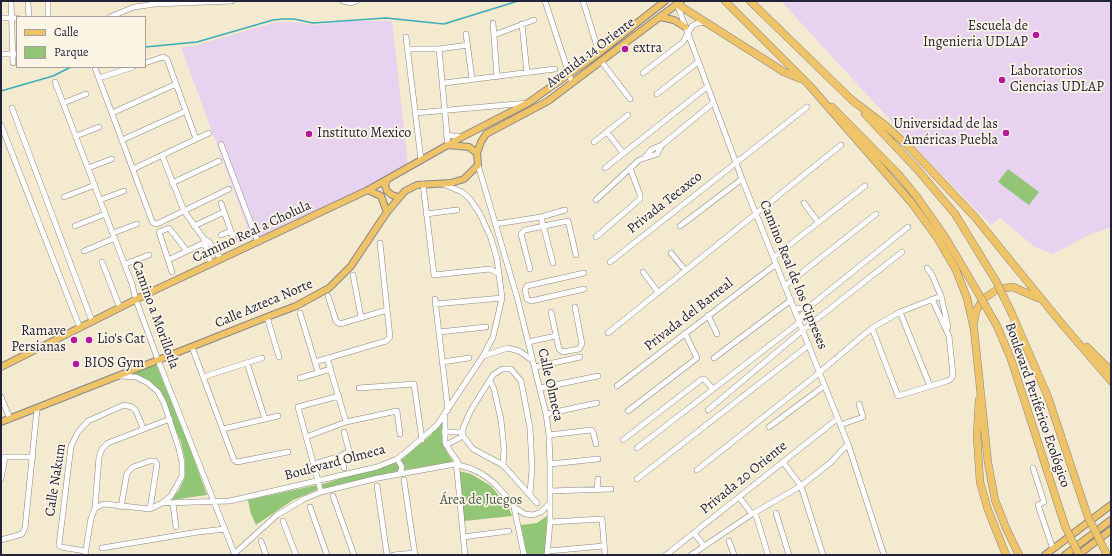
<!DOCTYPE html>
<meta charset="utf-8">
<style>
body{margin:0}
#map{position:relative;width:1112px;height:556px;overflow:hidden;background:#f3ead0;font-family:Alegreya,serif}
canvas{display:block}
.frame{position:absolute;inset:0;border:2px solid #22223b;pointer-events:none}
.legend{position:absolute;left:16px;top:16px;width:130px;height:52px;box-sizing:border-box;background:#fcf5e5;border:1px solid #a5a1a1;margin:0;padding:5px 7px;list-style:none;font-size:12px;color:#22223b}
.legend li{display:flex;align-items:center;gap:8px;height:20px}
.legend b{width:20px;border:1px solid #a5a1a1}
</style>
<div id="map">
<canvas width="1112" height="556"></canvas>
<div class="frame"></div>
<ul class="legend">
<li><b style="height:5px;background:#efc469"></b>Calle</li>
<li><b style="height:11px;background:#92c576"></b>Parque</li>
</ul>
</div>
<script>
const context = document.querySelector('canvas').getContext('2d');
context.lineJoin = 'round';
function fillPath(path, color) {
  context.fillStyle = color;
  context.fill(path, 'evenodd');
}
function toPath(rows) {
  const path = new Path2D();
  for (const r of rows) {
    path.moveTo(r[0], r[1]);
    for (let i = 2; i < r.length; i += 2) path.lineTo(r[i], r[i + 1]);
  }
  return path;
}
function stroke(path, color, width, dash) {
  context.strokeStyle = color;
  context.lineWidth = width;
  context.lineCap = dash ? 'butt' : 'round';
  context.setLineDash(dash || []);
  context.stroke(path);
}
function drawText(font, color, halo, rows, align = 'center') {
  context.font = font + ' Alegreya,serif';
  context.lineWidth = 3.5;
  context.setLineDash([]);
  context.textBaseline = 'middle';
  context.strokeStyle = halo;
  context.fillStyle = color;
  for (const [text, x, y, turn = 0] of rows) {
    context.save();
    context.translate(x, y);
    context.rotate((+turn || 0) * Math.PI / 180);
    context.textAlign = isNaN(turn) ? turn : align;
    if (halo) context.strokeText(text, 0, 0);
    context.fillText(text, 0, 0);
    context.restore();
  }
}
fillPath(toPath([
 [781,1,1111,1,1111,227,1091,234,1053,254,1035,247,1000,218,991,225,916,148],
 [350,21,392,21,408,165,366,188,253,243,181,47,194,46,276,22,293,22,313,25]
]), '#e7d2ef');
fillPath(toPath([
 [1008,169,1039,192,1029,205,998,182],
 [156,364,187,440,207,495,171,500,179,490,185,477,185,460,181,442,158,390,151,382,131,374],
 [440,423,442,423,443,445,453,462,404,470,401,460,431,435],
 [396,461,400,467,398,471,322,489,320,485],
 [459,471,471,474,491,486,509,508,512,516,464,521],
 [317,485,319,489,293,500,256,525,251,514,248,500],
 [547,516,546,555,527,555,521,525,537,523]
]), '#92c576');
stroke(toPath([
 [145,47,197,42,273,20,282,19,294,19,313,23,386,18,444,24,518,1],
 [1,91,53,76,71,67]
]), '#3cadb7', 1.5);
const minor = toPath([
 [11,1,13,63],
 [343,1,351,3,357,1],
 [545,1,572,83],
 [583,1,599,53],
 [28,4,29,17],
 [677,4,742,179,848,444,884,555],
 [48,17,48,1],
 [110,17,134,7,155,4,232,1],
 [1,18,17,18],
 [493,23,497,77],
 [522,24,527,73],
 [466,34,472,79],
 [494,35,534,20],
 [406,37,421,160],
 [408,49,439,49,468,45],
 [439,49,448,145],
 [1,54,17,54],
 [601,61,630,99],
 [145,63,163,57,167,59,196,139],
 [95,68,152,221,155,224,159,223,229,189],
 [643,73,683,42,692,26,698,23,705,22],
 [99,78,133,67],
 [55,82,132,284,136,300,158,360,235,555],
 [444,83,555,69],
 [657,94,698,62],
 [63,103,86,94],
 [12,108,92,321],
 [112,113,176,84],
 [415,113,528,103],
 [1,125,80,328],
 [607,132,623,153],
 [446,135,462,137],
 [76,136,99,127],
 [122,140,186,111],
 [594,142,628,115],
 [221,144,258,242],
 [162,155,184,211,204,239,209,242,221,259],
 [645,157,652,149,662,145,713,103],
 [478,165,517,297,546,414,549,435,550,464,550,522,547,555],
 [88,168,112,159],
 [605,168,707,87],
 [133,169,209,133],
 [172,183,219,161],
 [423,184,434,275,490,269,499,274],
 [64,197,95,185],
 [100,200,124,191],
 [596,200,639,160,657,154,662,145],
 [221,203,234,240],
 [804,203,818,222],
 [426,214,457,210],
 [541,217,553,263],
 [496,224,541,217,565,210],
 [75,226,105,214],
 [194,226,224,212],
 [680,226,742,179],
 [113,233,137,224],
 [221,235,231,231],
 [596,237,640,199,640,195,630,168],
 [204,240,211,264],
 [84,251,115,238],
 [671,253,685,270],
 [774,257,865,186],
 [168,260,208,241],
 [102,262,120,308],
 [610,262,807,107],
 [125,264,149,255],
 [927,268,932,275,941,296,948,327],
 [530,269,521,234,525,230,568,221,576,255],
 [172,272,159,232,169,228,187,251],
 [643,272,658,292],
 [353,275,361,317],
 [785,286,876,214],
 [584,289,531,301,527,299,525,290,527,286,584,273],
 [328,296,336,321,340,324,387,310],
 [435,299,448,410],
 [435,304,502,298],
 [795,309,809,307],
 [551,312,559,349,563,352,579,349,582,344,575,307],
 [900,312,930,386],
 [300,313,318,372],
 [708,315,717,334],
 [267,317,279,357],
 [799,319,809,307,908,227],
 [872,328,898,396,947,381,951,379,953,375,949,336,932,299],
 [439,332,486,327],
 [608,333,841,145],
 [528,342,556,336],
 [192,347,234,460,237,462,288,452],
 [483,356,508,348,519,351,532,360],
 [327,358,346,422],
 [714,358,791,300],
 [315,362,386,341,390,337,380,243],
 [442,362,469,358],
 [247,363,265,419],
 [535,367,580,357],
 [203,377,262,358],
 [300,378,331,369],
 [490,381,494,389,501,420,504,449,503,465],
 [617,386,776,264],
 [359,388,414,384,422,440],
 [541,388,598,376],
 [1,397,10,419],
 [708,410,803,330,902,252],
 [628,411,697,358,685,333],
 [546,414,597,403],
 [445,416,445,442,450,451,458,462],
 [840,425,863,417,859,404],
 [769,427,824,386],
 [223,429,278,416],
 [444,432,462,432],
 [549,435,591,430,593,432,596,444],
 [463,436,463,428,471,410,493,375,502,369,511,369,521,381,530,428,532,468,530,494],
 [463,436,473,449,503,465,537,503],
 [306,437,346,422,397,411,400,434],
 [623,440,702,379,704,379,713,389],
 [446,445,463,436],
 [637,448,800,322],
 [341,456,344,468],
 [1,457,33,457],
 [397,459,402,467,400,473],
 [456,460,465,555],
 [783,462,801,486,823,555],
 [314,464,341,456,349,451,344,432],
 [550,464,598,459],
 [1033,468,1044,502,1038,505,1053,549],
 [697,470,814,377,872,328,900,312,941,296],
 [1,479,5,457],
 [637,479,809,345],
 [404,480,415,555],
 [377,486,387,555],
 [597,489,598,479],
 [550,491,611,489],
 [321,492,298,407,339,396],
 [333,496,354,555],
 [739,497,752,514],
 [162,503,230,501,377,467,397,459,406,452,437,425,483,356,493,337,502,298,497,259,491,238,480,214,470,199,462,192,443,184],
 [173,504,176,527],
 [121,507,127,473,133,467,150,461,155,461,157,464,150,509],
 [310,507,327,555],
 [514,507,525,514,533,515,541,512,550,503],
 [95,508,99,457,102,449,108,443,170,419],
 [755,512,768,555],
 [776,513,789,555],
 [283,521,296,555],
 [550,522,602,519,605,555],
 [694,533,704,546],
 [463,537,509,531],
 [1,540,22,534,25,528,37,409],
 [261,541,266,555],
 [729,541,734,555],
 [102,548,198,532,225,529],
 [85,551,61,547,59,545,71,446,78,432,88,421,124,405,132,407,136,411,143,428],
 [548,551,604,546],
 [85,555,91,518,95,508,104,504,150,509,162,503,171,496,182,476,182,462,179,449,164,403,158,392,148,383,136,377,120,376],
 [233,555,277,515,304,499,321,492,378,478,455,464,472,469,482,474,493,482,507,497,514,507,524,555],
 [394,555,414,553],
 [666,555,837,419],
 [691,555,752,514,801,486,830,463,848,444]
]);
const major = toPath([
 [660,17,674,20,685,27],
 [448,145,469,147,477,153],
 [387,180,385,186,387,191,392,195,398,197],
 [368,190,381,196,387,212],
 [1,367,155,290,368,190,462,137,528,103,599,53,665,1],
 [1,422,267,317,296,306,329,288,351,266,387,212,405,191,417,185,451,183,464,179,478,165,477,153,481,142,486,134,548,101,681,1],
 [1045,555,1111,505],
 [1065,555,1111,520],
 [1078,555,1111,530]
]);
const highway = toPath([
 [725,1,811,87],
 [750,1,855,103],
 [677,4,784,72,801,79],
 [809,85,911,202,938,239,956,270,967,298,974,329,988,463,995,500,1006,528,1019,555],
 [852,100,886,126,908,146,974,216,1062,324,1111,381],
 [832,107,899,175,917,197,945,237,977,291],
 [865,114,916,168,955,214,996,281],
 [1012,314,1048,397,1088,517],
 [974,322,976,311,983,299,998,289,1013,287,1038,298],
 [997,326,1011,359,1065,526],
 [1087,347,1111,371],
 [979,400,977,436,980,482,988,510,1006,555]
]);
stroke(minor, '#8a8686', 6);
stroke(major, '#8a8686', 8);
stroke(highway, '#8a8686', 8);
stroke(minor, '#fff', 5);
stroke(major, '#efc469', 6);
stroke(highway, '#efc469', 7);
const highwayBridge = toPath([
 [996,281,1012,314],
 [977,291,997,326],
 [1088,517,1107,555],
 [1065,526,1079,555]
]);
stroke(highwayBridge, '#8a8686', 8, []);
stroke(highwayBridge, '#efc469', 7);
for (const [x, y, r, color] of [
 [1036,35,4,"#b5179e"],
 [625,49,4,"#b5179e"],
 [1002,80,4,"#b5179e"],
 [1006,133,4,"#b5179e"],
 [309,134,4,"#b5179e"],
 [74,340,4,"#b5179e"],
 [89,340,4,"#b5179e"],
 [76,364,4,"#b5179e"]
]) {
  const dot = new Path2D();
  dot.arc(x, y, r, 0, 2 * Math.PI);
  context.fillStyle = color;
  context.fill(dot);
  stroke(dot, '#fcf5e5', 1.5);
}
drawText('14px', '#22223b', '#fcf5e5', [
 ["Escuela de",1028,27,"right"],
 ["Ingenieria UDLAP",1028,43,"right"],
 ["extra",633,49],
 ["Laboratorios",1010,72],
 ["Ciencias UDLAP",1010,88],
 ["Universidad de las",998,125,"right"],
 ["Américas Puebla",998,141,"right"],
 ["Instituto Mexico",317,134],
 ["Ramave",66,332,"right"],
 ["Persianas",66,348,"right"],
 ["Lio's Cat",97,340],
 ["BIOS Gym",84,364]
], 'left');
drawText('14px', '#22223b', '#fcf5e5', [
 ["Avenida 14 Oriente",591,53,-37],
 ["Privada Tecaxco",665,203,-38],
 ["Camino Real a Cholula",252,232,-25],
 ["Camino Real de los Cipreses",793,275,68],
 ["Calle Azteca Norte",264,304,-23],
 ["Camino a Morillotla",155,315,70],
 ["Privada del Barreal",689,315,-38],
 ["Calle Olmeca",550,385,77],
 ["Boulevard Periférico Ecológico",1037,405,71],
 ["Boulevard Olmeca",335,463,-15],
 ["Privada 20 Oriente",744,478,-39],
 ["Calle Nakum",56,480,-81]
]);
drawText('14px', '#495b50', '#fcf5e5', [
 ["Área de Juegos",481,501]
]);
</script>
